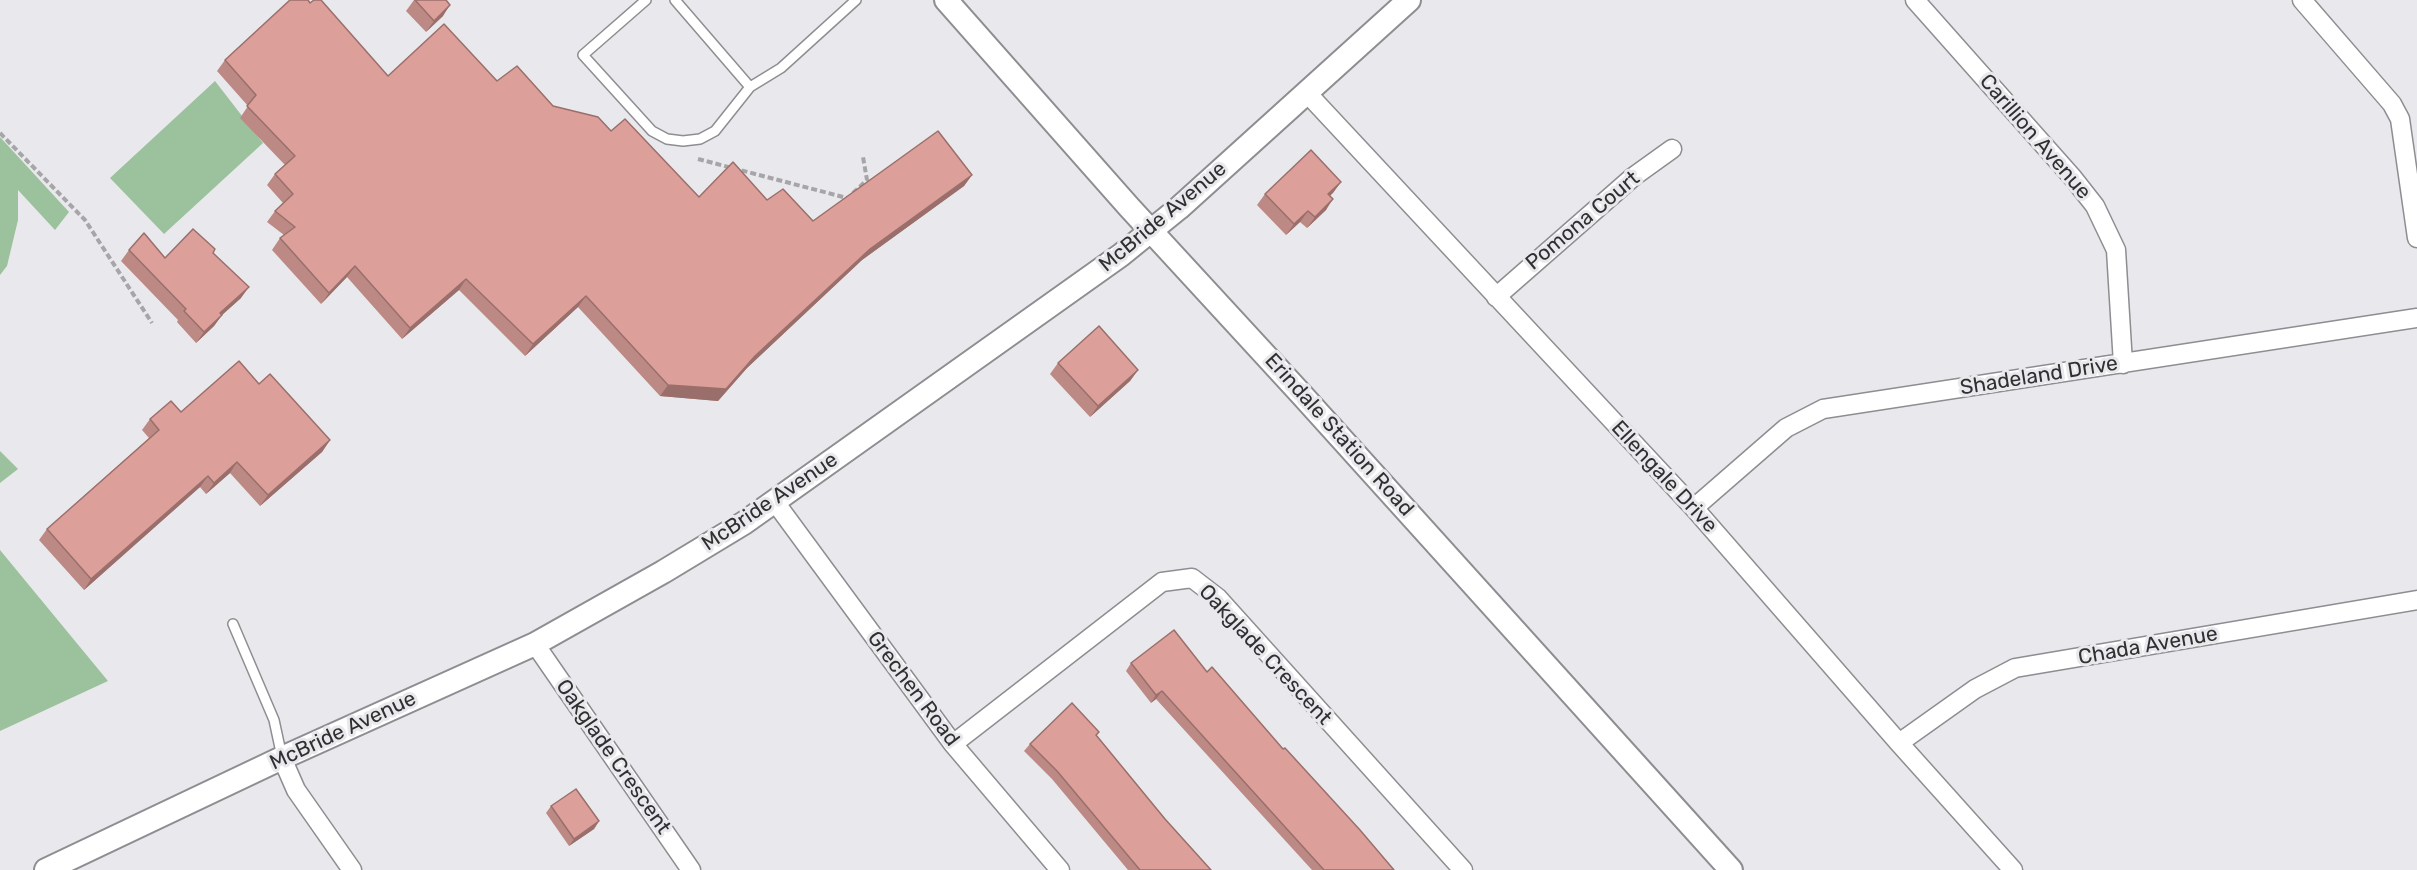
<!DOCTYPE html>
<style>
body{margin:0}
canvas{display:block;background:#e9e8ec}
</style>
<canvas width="2417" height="870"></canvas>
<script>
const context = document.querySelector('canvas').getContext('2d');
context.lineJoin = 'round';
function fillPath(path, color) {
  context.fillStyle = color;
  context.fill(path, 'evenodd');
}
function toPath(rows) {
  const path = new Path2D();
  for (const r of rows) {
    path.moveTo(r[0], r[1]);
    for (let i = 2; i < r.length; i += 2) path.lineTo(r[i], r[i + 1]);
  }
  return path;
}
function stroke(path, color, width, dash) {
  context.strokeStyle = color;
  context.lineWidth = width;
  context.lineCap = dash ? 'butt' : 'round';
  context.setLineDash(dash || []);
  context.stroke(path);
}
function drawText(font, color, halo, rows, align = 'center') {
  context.font = font + ' Rubik,sans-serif';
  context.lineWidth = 6;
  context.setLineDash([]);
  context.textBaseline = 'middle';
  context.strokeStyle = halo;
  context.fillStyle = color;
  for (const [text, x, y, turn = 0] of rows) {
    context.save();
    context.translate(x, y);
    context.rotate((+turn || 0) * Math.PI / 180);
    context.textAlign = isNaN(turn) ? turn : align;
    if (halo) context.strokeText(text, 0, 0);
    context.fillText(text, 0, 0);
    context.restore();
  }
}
fillPath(toPath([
 [215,81,263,143,164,234,110,178],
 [0,137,69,212,55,230,18,190,18,220,7,266,0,275],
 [0,451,18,469,0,483],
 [0,550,108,681,0,731]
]), '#9bc29c');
const service = toPath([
 [646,0,583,55,652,131,667,139,683,141,700,139,715,131,750,87,781,68,856,0],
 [675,0,750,87],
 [233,624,274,720,282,757]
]);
const minor = toPath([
 [1915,0,2073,178,2095,206,2116,250,2123,364],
 [2302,0,2392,104,2400,119,2417,238],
 [1307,93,1694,508,1899,743,2013,870],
 [1496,297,1633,177,1672,149],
 [775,502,953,744,1060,870],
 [1694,508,1786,428,1823,409,2417,318],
 [535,644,691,870],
 [1899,743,1975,689,2015,668,2417,600],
 [953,744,1162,582,1192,578,1218,598,1463,870],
 [282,758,296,790,352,870]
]);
const tertiary = toPath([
 [946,0,1129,207,1302,395,1731,870],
 [46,870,282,758,535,644,663,572,744,523,1121,255,1179,208,1409,0]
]);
stroke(service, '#8e8d91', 12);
stroke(minor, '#8e8d91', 21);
stroke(tertiary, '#8e8d91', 26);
stroke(toPath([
 [0,133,85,220,152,323],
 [698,159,847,198],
 [853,193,867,180,863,157]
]), '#a6a5a8', 4, [6, 3]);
stroke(service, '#fff', 9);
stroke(minor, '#fff', 18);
stroke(tertiary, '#fff', 22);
fillPath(toPath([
 [414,0,446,0,443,16,426,32,406,11],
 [225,60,388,76,497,81,611,131,699,197,767,200,813,221,972,175,964,186,862,260,747,368,718,401,660,396,578,307,525,356,459,290,402,339,347,277,321,304,272,250,280,238,284,235,267,222,275,211,283,203,267,185,275,174,285,165,240,118,248,106,217,71],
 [1341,182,1330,196,1326,210,1307,228,1300,222,1286,235,1257,205,1265,194],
 [215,249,213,253,241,298,222,315,214,326,196,343,177,322,178,320,121,261,129,250,165,258],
 [1058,363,1138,370,1130,381,1090,417,1050,374],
 [181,412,330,440,322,452,260,506,230,473,206,494,200,487,84,590,39,540,47,529,149,438,142,430,150,419],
 [1131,663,1207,672,1283,749,1394,870,1312,870,1156,699,1151,703,1126,671],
 [1099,732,1096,736,1165,819,1211,870,1128,870,1052,779,1024,751,1030,744],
 [551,806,599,821,594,829,569,846,546,813]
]), '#bd8984');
fillPath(toPath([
 [450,5,443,16,426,32,434,21],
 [972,175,964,186,862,260,747,368,718,401,660,396,668,385,755,356,870,249],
 [1341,182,1333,193,1320,205,1328,194],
 [1333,199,1326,210,1307,228,1315,217],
 [1308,211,1300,222,1286,235,1294,224],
 [355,266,347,277,321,304,329,293],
 [466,279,459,290,402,339,410,328],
 [249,287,241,298,212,324,220,313],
 [586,296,578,307,525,356,533,344],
 [222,315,214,326,196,343,204,332],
 [1138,370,1130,381,1090,417,1098,406],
 [330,440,322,452,260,506,268,495],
 [237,462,230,473,206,494,214,483],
 [208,476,200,487,84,590,91,579],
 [1162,691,1156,699,1151,703,1156,695],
 [599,821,594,829,569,846,574,839]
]), '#9a6f6b');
const building = toPath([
 [290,0,308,0,310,3,314,0,321,0,388,76,444,24,497,81,517,66,553,106,598,117,611,131,625,119,699,197,733,162,767,200,783,189,813,221,938,131,972,175,870,249,755,356,726,389,668,385,586,296,533,344,466,279,410,328,355,266,329,293,280,238,295,227,275,211,293,194,275,174,295,156,247,106,256,95,225,60,290,0],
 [415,0,446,0,450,5,434,21,415,0],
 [1311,150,1341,182,1328,194,1333,199,1315,217,1308,211,1294,224,1265,194,1311,150],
 [193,229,215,249,213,253,249,287,220,313,222,315,204,332,184,311,186,309,129,250,144,233,165,258,193,229],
 [1099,326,1138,370,1098,406,1058,363,1099,326],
 [239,361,259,384,270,374,330,440,268,495,237,462,214,483,208,476,91,579,47,529,159,430,150,419,171,401,181,412,239,361],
 [1174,630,1207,672,1212,667,1283,749,1285,748,1360,830,1394,870,1324,870,1162,691,1156,695,1131,663,1174,630],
 [1072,703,1099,732,1096,735,1165,819,1211,870,1140,870,1057,771,1030,744,1072,703],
 [576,789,599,821,574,839,551,806,576,789]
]);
fillPath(building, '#dc9f99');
stroke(building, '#9a6f6b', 1.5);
drawText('21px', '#303031', '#e9e8ec', [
 ["Carillion Avenue",2035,137,49],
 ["McBride Avenue",1163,217,-40],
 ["Pomona Court",1583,221,-40],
 ["Shadeland Drive",2039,376,-9],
 ["Erindale Station Road",1339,435,48],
 ["Ellengale Drive",1664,477,47],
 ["McBride Avenue",770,502,-34],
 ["Chada Avenue",2148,646,-10],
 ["Oakglade Crescent",1265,655,47],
 ["Grechen Road",913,689,53],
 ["McBride Avenue",343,731,-25],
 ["Oakglade Crescent",613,757,55]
]);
</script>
